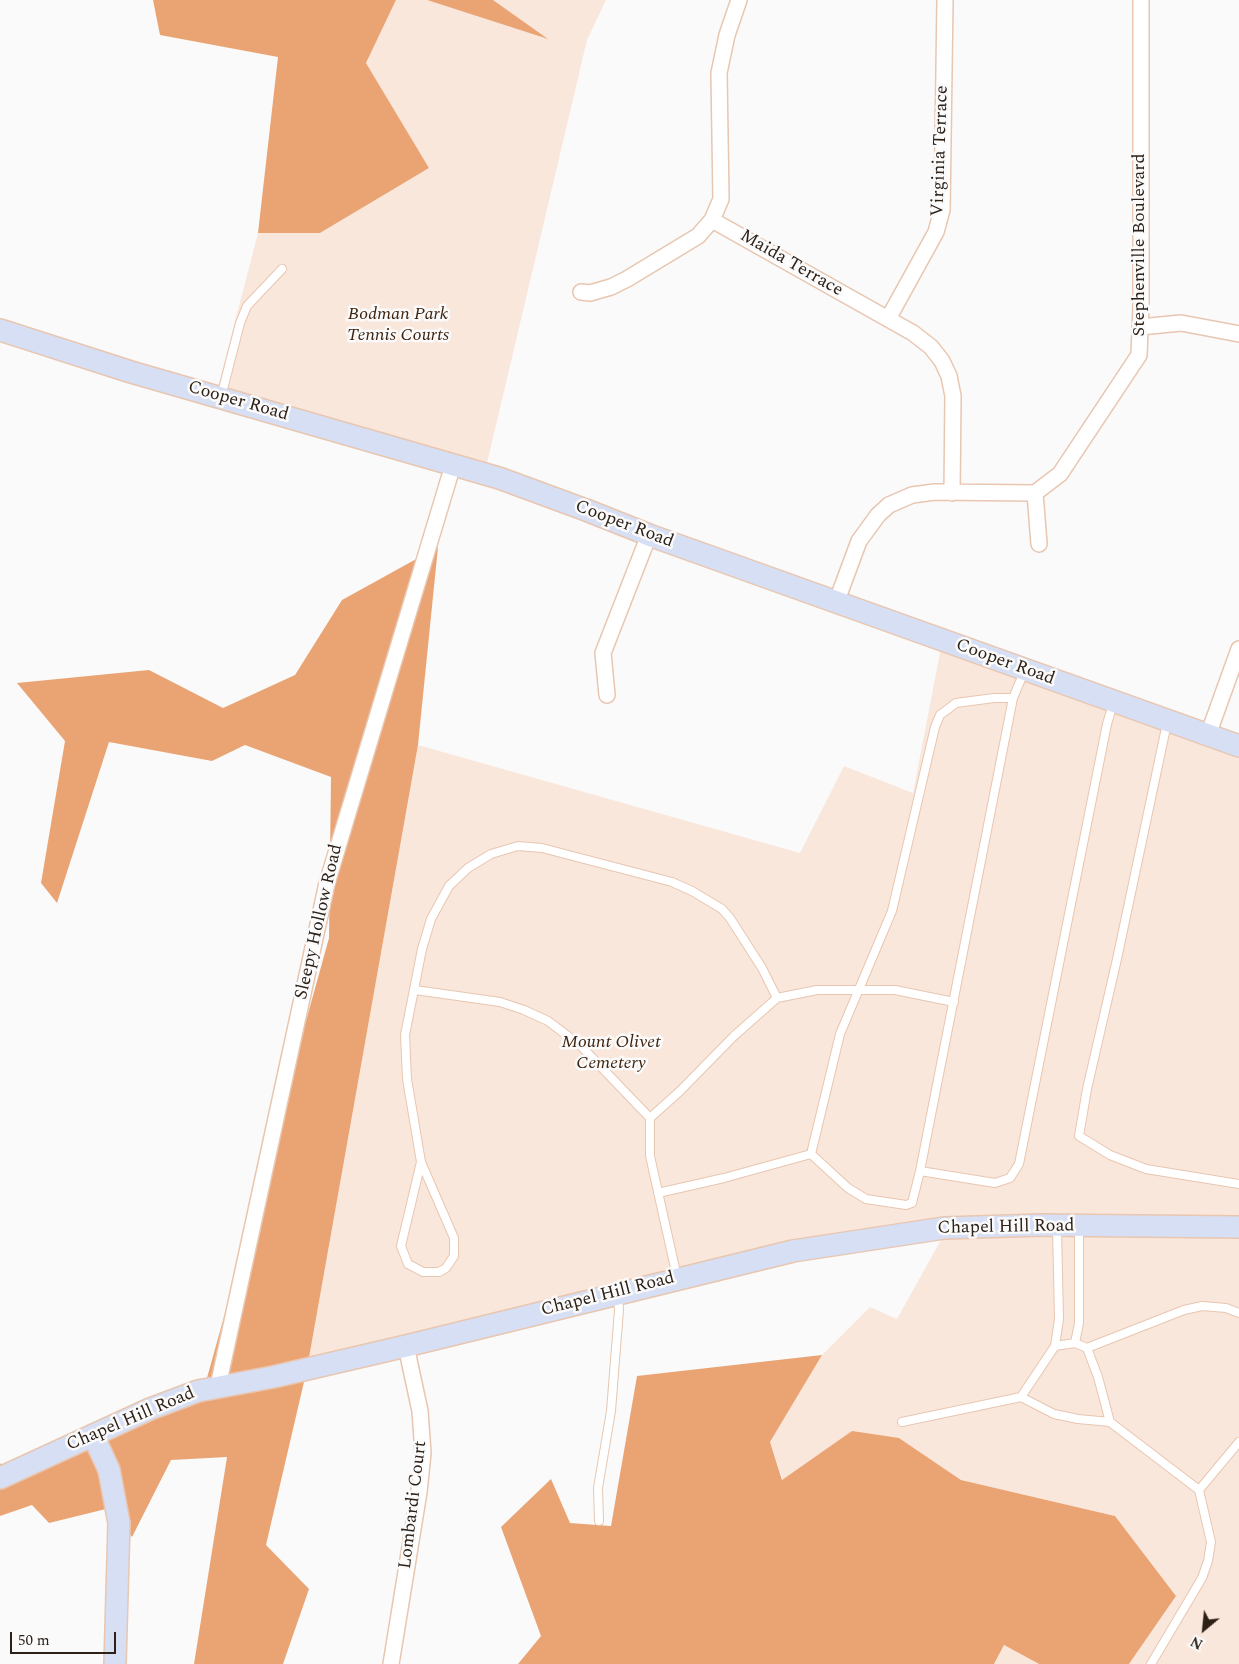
<!DOCTYPE html>
<style>
body{margin:0}
#map{position:relative;width:1239px;height:1664px;overflow:hidden;background:#fafafa;font-family:Spectral,serif}
canvas{display:block}
.north{position:absolute;left:1179px;top:1604px;width:50px;height:50px;-webkit-text-stroke:4px #fafafa;paint-order:stroke;rotate:208deg;font-size:14px;font-weight:700;line-height:20px;text-align:center;color:#2c2017}
.north::after{content:'';display:block;margin:auto;width:18px;height:22px;background:#2c2017;clip-path:polygon(50% 0,100% 100%,50% 72%,0 100%)}
.scale{position:absolute;left:10px;top:1632px;width:106px;height:22px;box-sizing:border-box;border:2px solid #2c2017;border-top:0;padding-left:6px;font-size:15px;line-height:18px;white-space:nowrap;color:#2c2017;-webkit-text-stroke:4px #fafafa;paint-order:stroke}
</style>
<div id="map">
<canvas width="1239" height="1664"></canvas>
<div class="north">N</div>
<div class="scale">50 m</div>
</div>
<script>
const context = document.querySelector('canvas').getContext('2d');
context.lineJoin = 'round';
function fillPath(path, color) {
  context.fillStyle = color;
  context.fill(path, 'evenodd');
}
function toPath(rows) {
  const path = new Path2D();
  for (const r of rows) {
    path.moveTo(r[0], r[1]);
    for (let i = 2; i < r.length; i += 2) path.lineTo(r[i], r[i + 1]);
  }
  return path;
}
function stroke(path, color, width, dash) {
  context.strokeStyle = color;
  context.lineWidth = width;
  context.lineCap = dash ? 'butt' : 'round';
  context.setLineDash(dash || []);
  context.stroke(path);
}
function drawText(font, color, halo, rows, align = 'center') {
  context.font = font + ' Spectral,serif';
  context.lineWidth = 5;
  context.setLineDash([]);
  context.textBaseline = 'middle';
  context.strokeStyle = halo;
  context.fillStyle = color;
  for (const [text, x, y, turn = 0] of rows) {
    context.save();
    context.translate(x, y);
    context.rotate((+turn || 0) * Math.PI / 180);
    context.textAlign = isNaN(turn) ? turn : align;
    if (halo) context.strokeText(text, 0, 0);
    context.fillText(text, 0, 0);
    context.restore();
  }
}
fillPath(toPath([
 [396,0,427,0,545,38,493,0,606,0,587,40,484,476,216,394,258,233,320,233,429,168,366,63],
 [942,642,1239,749,1239,1664,1129,1664,1176,1596,1115,1516,961,1480,899,1438,783,1480,770,1442,822,1355,870,1307,897,1319,947,1229,307,1369,418,745,800,853,844,766,913,793],
 [1004,1645,1039,1664,994,1664]
]), '#fae7dc');
fillPath(toPath([
 [153,0,396,0,366,63,429,168,320,233,258,233,278,57,160,35],
 [427,0,493,0,548,39],
 [438,547,418,745,307,1369,266,1545,309,1589,283,1664,194,1664,227,1457,171,1460,132,1537,110,1508,49,1523,32,1505,0,1516,0,1463,7,1472,202,1396,329,938,331,777,245,745,212,761,109,742,57,903,41,883,65,741,17,683,149,670,223,708,295,675,342,600],
 [822,1355,770,1442,782,1480,852,1431,899,1438,961,1480,1115,1516,1176,1596,1129,1664,1039,1664,1004,1645,994,1664,518,1664,541,1636,501,1527,551,1479,570,1523,611,1526,637,1376]
]), '#eaa474');
const lane = toPath([
 [221,397,240,323,247,306,282,269],
 [1167,723,1117,959,1087,1089,1079,1136,1110,1155,1146,1169,1239,1184],
 [415,990,500,1002,524,1010,548,1021,581,1046,650,1118,650,1156,677,1277],
 [650,1118,680,1091,734,1036,777,998,817,990,895,990,954,1002],
 [811,1154,840,1034,892,911,935,727,940,715,956,703,994,698,1013,698],
 [421,1162,407,1079,405,1035,422,949,431,919,449,886,468,868,491,854,518,846,542,848,672,882,692,891,722,909,730,918,762,968,777,998],
 [421,1162,454,1238,454,1256,446,1268,439,1272,423,1272,408,1264,401,1246,421,1162],
 [920,1171,995,1183,1010,1178,1019,1164,1107,724,1113,704],
 [658,1193,724,1178,811,1154,848,1188,866,1199,906,1205,912,1203,920,1171,1013,698,1024,672],
 [1075,1343,1079,1323,1079,1227],
 [1055,1346,1075,1343,1087,1348,1184,1310,1202,1306,1226,1308,1239,1313],
 [1087,1348,1098,1377,1110,1422],
 [1021,1397,1055,1346,1059,1319,1057,1227],
 [902,1422,1021,1397,1054,1414,1078,1419,1110,1422,1199,1490,1211,1542,1208,1561,1202,1578,1151,1664],
 [1199,1490,1239,1442],
 [599,1521,598,1488,611,1411,619,1310,618,1295]
]);
const street = toPath([
 [712,220,913,333,931,347,942,361,949,376,953,396,952,493],
 [581,292,590,293,611,287,627,279,698,236,712,220,721,199,719,73,727,35,739,0],
 [888,319,936,232,942,210,945,0],
 [1140,327,1181,323,1239,334],
 [1035,493,1039,544],
 [836,603,859,541,878,515,889,505,912,495,935,492,1035,493,1060,474,1139,355,1141,306,1141,0],
 [607,695,603,653,649,535],
 [1208,735,1239,649],
 [218,1386,327,883,453,465],
 [391,1664,419,1492,423,1453,420,1411,406,1346]
]);
const secondary = toPath([
 [0,330,131,372,499,478,586,510,649,535,1239,746],
 [93,1435,109,1470,119,1523,115,1664],
 [0,1478,150,1409,198,1391,273,1377,406,1346,793,1251,944,1228,1041,1225,1239,1227]
]);
stroke(lane, '#e8c6b0', 10);
stroke(street, '#e8c6b0', 18);
stroke(secondary, '#e8c6b0', 24);
stroke(lane, '#fff', 8);
stroke(street, '#fff', 15);
stroke(secondary, '#d7dff5', 21);
drawText('18px', '#2c2017', '#fafafa', [
 ["Virginia Terrace",941,151,-88],
 ["Stephenville Boulevard",1140,245,-90],
 ["Maida Terrace",791,264,30],
 ["Cooper Road",238,402,16],
 ["Cooper Road",624,525,21],
 ["Cooper Road",1005,663,20],
 ["Sleepy Hollow Road",320,922,-77],
 ["Chapel Hill Road",1006,1228,-1],
 ["Chapel Hill Road",608,1295,-14],
 ["Chapel Hill Road",131,1420,-23],
 ["Lombardi Court",414,1505,-83]
]);
drawText('italic 18px', '#3f230e', '#fafafa', [
 ["Bodman Park",398,315],
 ["Tennis Courts",398,336],
 ["Mount Olivet",611,1043],
 ["Cemetery",611,1064]
]);
</script>
